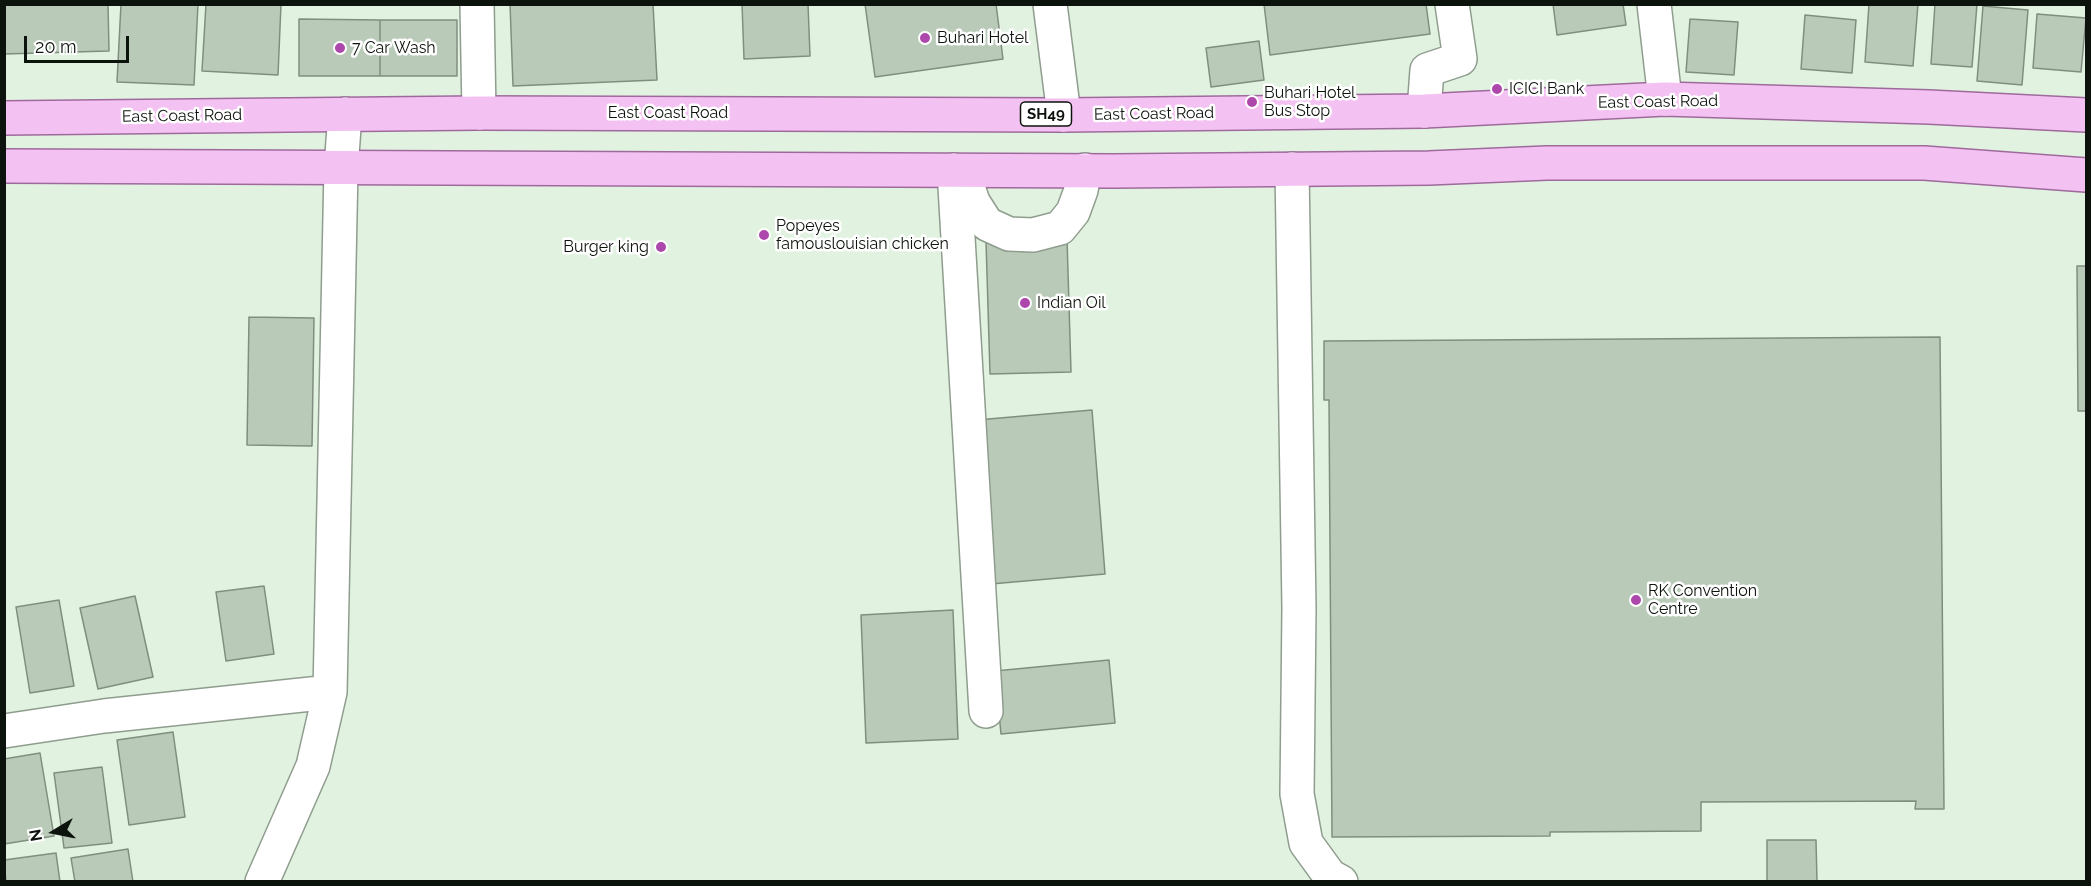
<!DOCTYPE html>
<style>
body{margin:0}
#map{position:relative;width:2091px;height:886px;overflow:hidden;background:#e2f2e1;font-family:Raleway,sans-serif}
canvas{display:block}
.frame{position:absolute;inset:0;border:6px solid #0c120c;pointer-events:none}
.north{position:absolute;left:24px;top:802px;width:60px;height:60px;-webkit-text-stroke:4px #fff;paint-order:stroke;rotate:260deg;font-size:16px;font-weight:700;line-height:24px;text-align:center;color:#0c120c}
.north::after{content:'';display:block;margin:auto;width:21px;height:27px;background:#0c120c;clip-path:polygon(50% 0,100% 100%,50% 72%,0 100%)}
.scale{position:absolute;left:24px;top:36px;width:105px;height:27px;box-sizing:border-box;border:3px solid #0c120c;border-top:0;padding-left:8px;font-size:18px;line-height:21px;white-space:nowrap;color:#0c120c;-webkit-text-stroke:4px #fff;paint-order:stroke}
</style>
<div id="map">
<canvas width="2091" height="886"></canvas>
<div class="frame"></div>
<div class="north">N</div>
<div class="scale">20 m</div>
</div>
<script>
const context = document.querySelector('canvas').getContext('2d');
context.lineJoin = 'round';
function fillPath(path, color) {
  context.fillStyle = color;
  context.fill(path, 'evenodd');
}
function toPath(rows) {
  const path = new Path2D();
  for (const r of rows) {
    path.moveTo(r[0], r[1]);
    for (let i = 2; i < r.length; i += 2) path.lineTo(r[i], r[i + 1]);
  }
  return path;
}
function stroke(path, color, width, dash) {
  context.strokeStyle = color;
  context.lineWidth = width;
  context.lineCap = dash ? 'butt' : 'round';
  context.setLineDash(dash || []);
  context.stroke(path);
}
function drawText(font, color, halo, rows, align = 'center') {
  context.font = font + ' Raleway,sans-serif';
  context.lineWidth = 5;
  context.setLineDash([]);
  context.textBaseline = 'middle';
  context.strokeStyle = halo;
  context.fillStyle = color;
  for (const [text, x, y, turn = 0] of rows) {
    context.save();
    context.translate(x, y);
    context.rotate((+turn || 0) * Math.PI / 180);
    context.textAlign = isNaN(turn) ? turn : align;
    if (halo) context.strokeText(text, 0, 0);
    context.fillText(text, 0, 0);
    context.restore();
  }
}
const building = toPath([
 [4,4,108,4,109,51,4,54,4,4],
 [121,4,198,4,194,85,117,82,121,4],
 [206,4,281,4,278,75,202,71,206,4],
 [510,4,653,4,657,80,513,86,510,4],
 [742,4,808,4,810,56,744,59,742,4],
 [865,4,996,4,1003,59,875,77,865,4],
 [1264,4,1426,4,1430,34,1270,55,1264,4],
 [1553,4,1623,4,1626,25,1557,35,1553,4],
 [1869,4,1918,4,1913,66,1865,62,1869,4],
 [1935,4,1977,4,1972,67,1931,64,1935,4],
 [1983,6,2028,10,2022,85,1977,81,1983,6],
 [2037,14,2086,18,2081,72,2033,68,2037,14],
 [1805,15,1856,20,1852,73,1801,69,1805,15],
 [299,19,380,20,380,76,299,76,299,19],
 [1690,19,1738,22,1734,75,1686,72,1690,19],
 [380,20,457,20,457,76,380,76,380,20],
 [1259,41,1264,80,1211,87,1206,48,1259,41],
 [1067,238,1071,372,990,374,986,241,1067,238],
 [2077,266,2086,266,2086,411,2078,411,2077,266],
 [249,317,314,318,312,446,247,445,249,317],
 [1940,337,1944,809,1915,809,1916,801,1701,802,1701,831,1550,832,1550,836,1332,837,1329,400,1324,400,1324,341,1940,337],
 [1092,410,1105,574,991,584,977,420,1092,410],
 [264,586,274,654,226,661,216,592,264,586],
 [135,596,153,677,98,689,80,608,135,596],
 [59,600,74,686,30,693,16,607,59,600],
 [953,610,958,739,866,743,861,615,953,610],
 [1109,660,1115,723,1001,734,995,671,1109,660],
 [173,732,185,817,129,825,117,740,173,732],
 [40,753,54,836,4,844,4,759,40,753],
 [102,767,112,843,64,848,54,773,102,767],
 [1767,840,1816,840,1817,882,1767,882,1767,840],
 [128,849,133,882,75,882,71,858,128,849],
 [56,853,60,882,6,882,4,860,56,853]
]);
fillPath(building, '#bacab9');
stroke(building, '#808e7f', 1.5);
const minor = toPath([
 [477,4,479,113],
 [1050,4,1064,115],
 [1654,4,1665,99],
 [1424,111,1427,70,1460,59,1452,4],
 [1292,169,1299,608,1297,794,1306,843,1330,876,1341,882],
 [954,170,986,711],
 [963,171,973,202,987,224,1009,234,1033,235,1060,228,1073,212,1081,190,1085,170],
 [4,731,104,716,330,692],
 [262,882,313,766,330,692,341,168,345,114]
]);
const major = toPath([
 [4,118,479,113,1064,115,1424,111,1665,99,1929,107,2086,115],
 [4,166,1114,171,1429,168,1547,163,1924,163,2086,175]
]);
stroke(minor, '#8f9d8e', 36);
stroke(major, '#9e6a9c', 36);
stroke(minor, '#fff', 33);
stroke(major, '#f4c2f2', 33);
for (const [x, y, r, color] of [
 [925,38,6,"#ad47ab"],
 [340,48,6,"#ad47ab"],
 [1497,89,6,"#ad47ab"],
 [1252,102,6,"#ad47ab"],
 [764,235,6,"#ad47ab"],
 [661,247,6,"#ad47ab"],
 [1025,303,6,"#ad47ab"],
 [1636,600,6,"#ad47ab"]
]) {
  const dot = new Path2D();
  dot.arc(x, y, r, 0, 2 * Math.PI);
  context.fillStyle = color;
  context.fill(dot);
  stroke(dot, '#fff', 2);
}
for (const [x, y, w] of [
 [1046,114,51]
]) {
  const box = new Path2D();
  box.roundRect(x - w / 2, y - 12, w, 24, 4.5);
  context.fillStyle = '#fff';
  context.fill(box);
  stroke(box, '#0c120c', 1.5);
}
drawText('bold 15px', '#0c120c', null, [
 ["SH49",1046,114]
]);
drawText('16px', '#0c120c', '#fff', [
 ["Buhari Hotel",937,38],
 ["7 Car Wash",352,48],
 ["ICICI Bank",1509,89],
 ["Buhari Hotel",1264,93],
 ["Bus Stop",1264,111],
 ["Popeyes",776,226],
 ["famouslouisian chicken",776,244],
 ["Burger king",649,247,"right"],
 ["Indian Oil",1037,303],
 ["RK Convention",1648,591],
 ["Centre",1648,609]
], 'left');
drawText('16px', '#0c120c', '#fff', [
 ["East Coast Road",1658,102,-1],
 ["East Coast Road",668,113],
 ["East Coast Road",1154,114,-1],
 ["East Coast Road",182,116,-1]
]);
</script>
